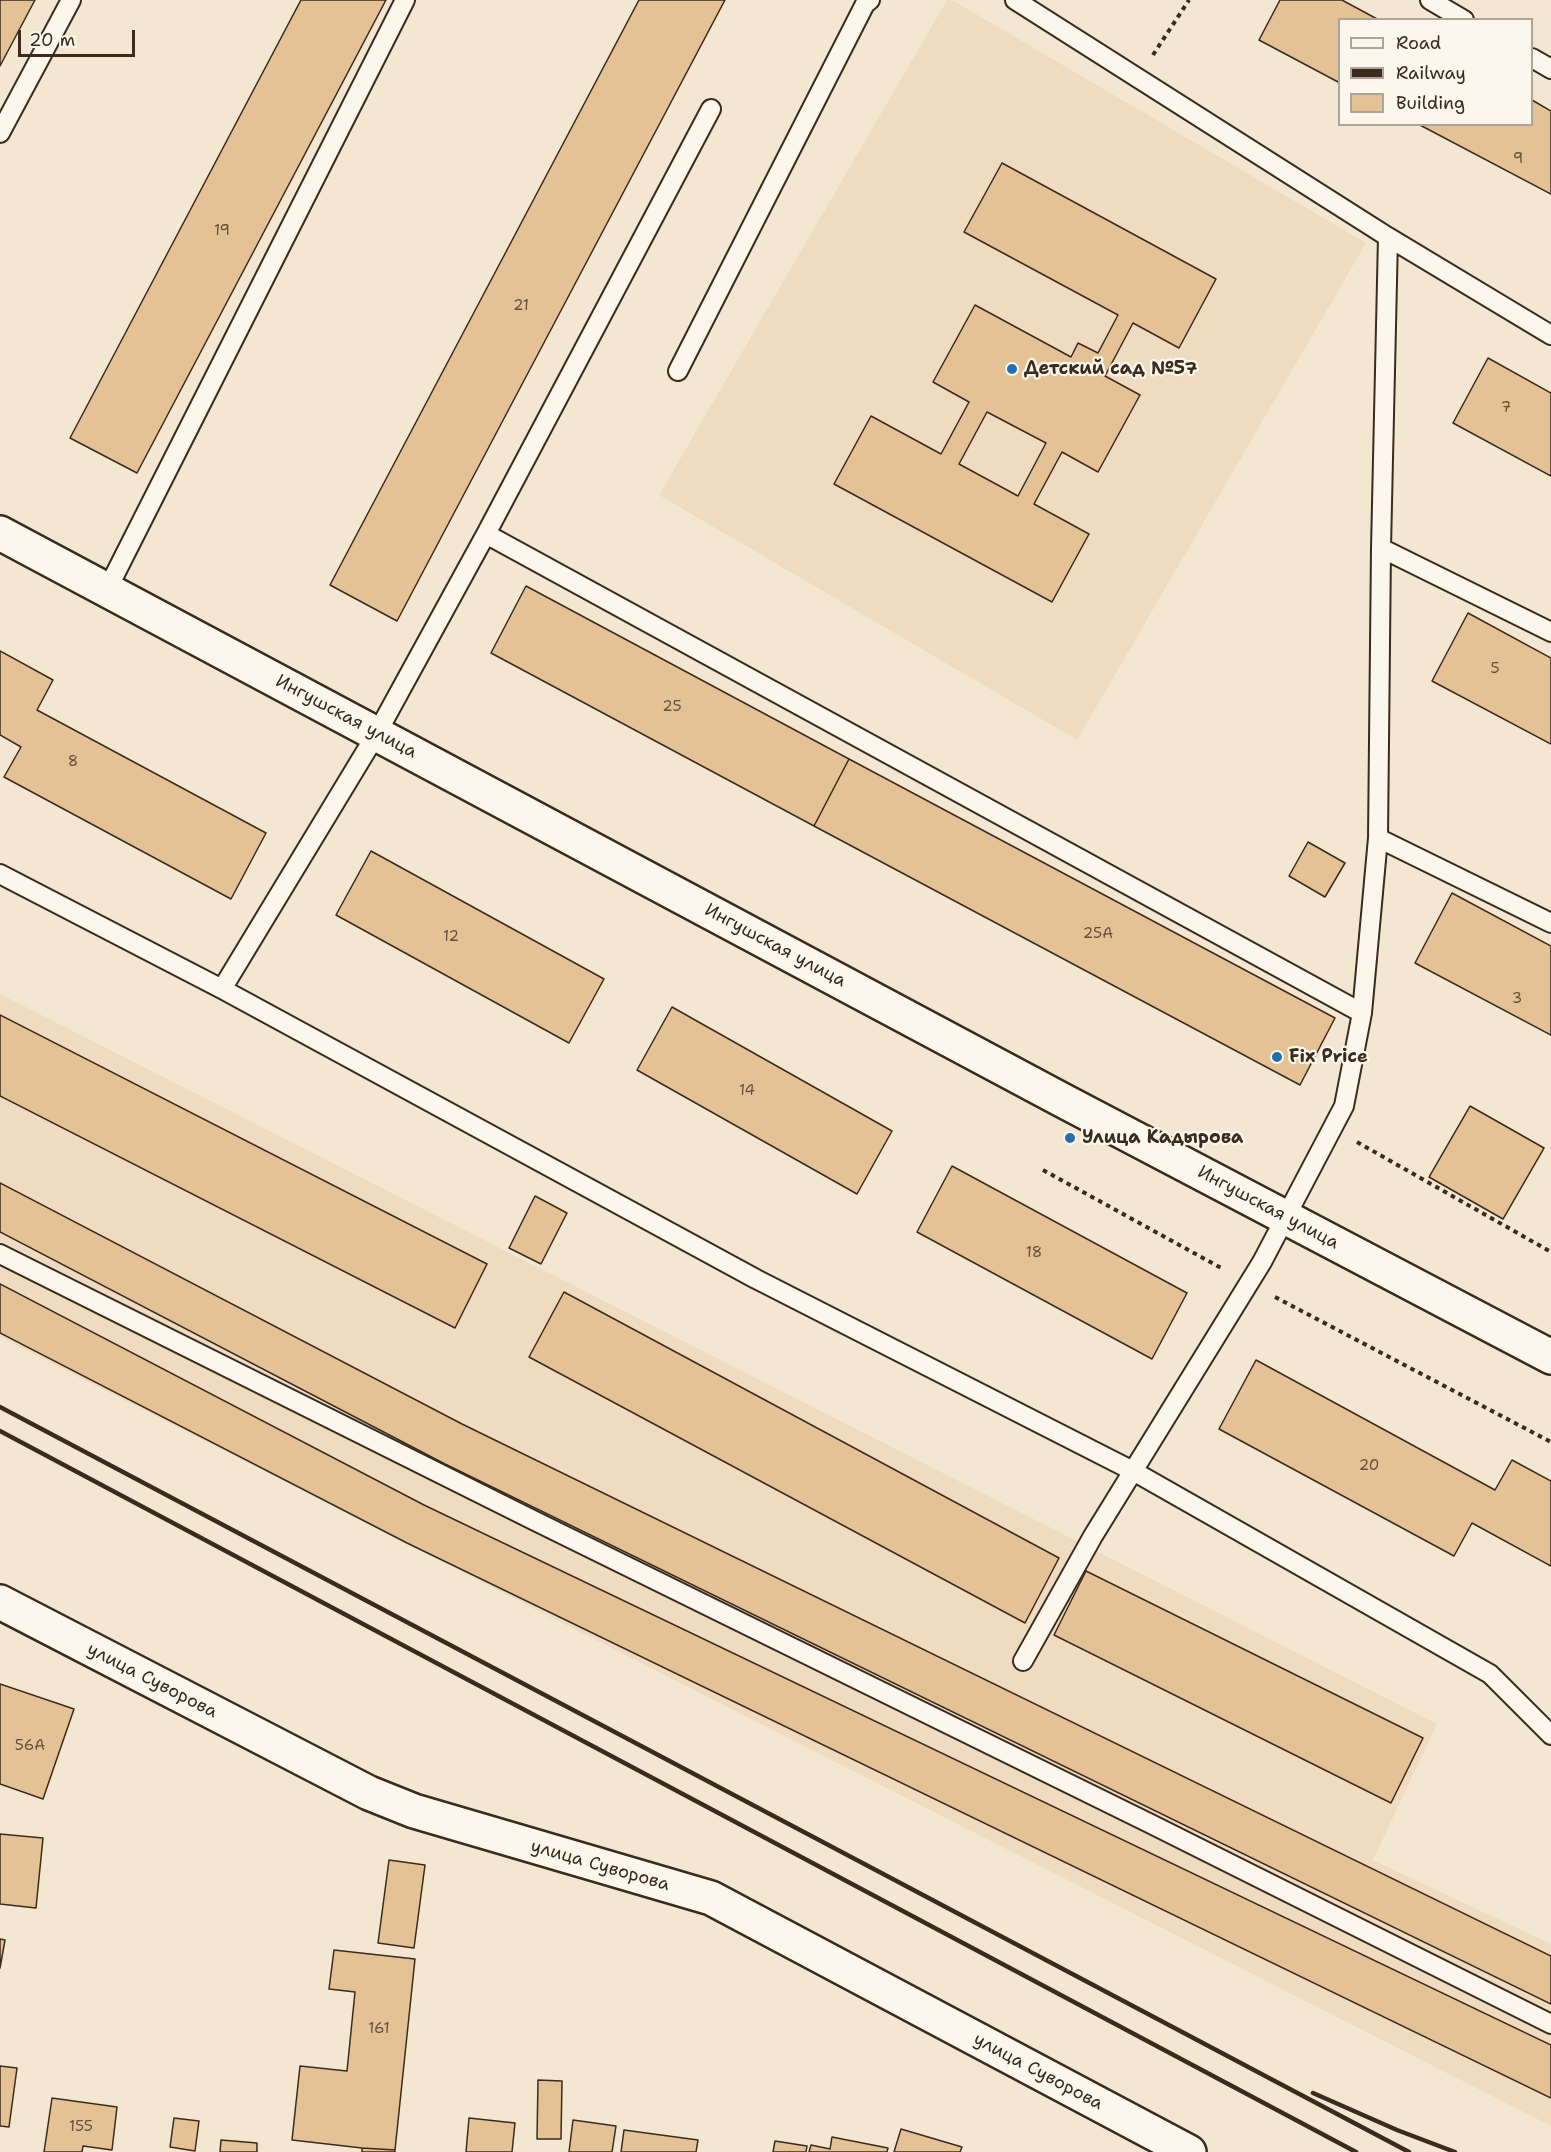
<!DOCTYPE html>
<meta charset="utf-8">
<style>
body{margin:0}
#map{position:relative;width:1551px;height:2152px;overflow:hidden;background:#f4e7d2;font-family:"Shantell Sans",sans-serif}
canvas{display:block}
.legend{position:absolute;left:1338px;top:18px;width:195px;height:108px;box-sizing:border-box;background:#fbf7ec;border:2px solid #aea59a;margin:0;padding:8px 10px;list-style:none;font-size:18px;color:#3b2a1e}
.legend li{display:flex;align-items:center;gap:12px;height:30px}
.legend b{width:30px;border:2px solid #aea59a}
.scale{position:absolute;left:18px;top:30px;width:117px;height:27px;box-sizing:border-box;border:3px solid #3b2a1e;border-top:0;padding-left:8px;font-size:18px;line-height:21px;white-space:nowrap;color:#3b2a1e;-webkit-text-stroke:4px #fbf7ec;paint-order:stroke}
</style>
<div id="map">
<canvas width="1551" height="2152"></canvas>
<ul class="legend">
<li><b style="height:8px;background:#fbf7ec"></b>Road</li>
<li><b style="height:8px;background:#3b2a1e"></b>Railway</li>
<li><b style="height:16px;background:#e4c296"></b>Building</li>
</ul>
<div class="scale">20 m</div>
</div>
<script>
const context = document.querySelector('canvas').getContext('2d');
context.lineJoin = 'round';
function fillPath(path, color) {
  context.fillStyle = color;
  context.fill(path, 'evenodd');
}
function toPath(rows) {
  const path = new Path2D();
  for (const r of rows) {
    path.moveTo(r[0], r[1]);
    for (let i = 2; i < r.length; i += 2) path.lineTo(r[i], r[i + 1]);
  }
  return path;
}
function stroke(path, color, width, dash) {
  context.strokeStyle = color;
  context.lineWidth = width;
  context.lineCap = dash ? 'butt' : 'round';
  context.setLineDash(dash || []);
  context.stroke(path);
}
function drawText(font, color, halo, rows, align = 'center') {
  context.font = font + ' "Shantell Sans",sans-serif';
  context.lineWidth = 4.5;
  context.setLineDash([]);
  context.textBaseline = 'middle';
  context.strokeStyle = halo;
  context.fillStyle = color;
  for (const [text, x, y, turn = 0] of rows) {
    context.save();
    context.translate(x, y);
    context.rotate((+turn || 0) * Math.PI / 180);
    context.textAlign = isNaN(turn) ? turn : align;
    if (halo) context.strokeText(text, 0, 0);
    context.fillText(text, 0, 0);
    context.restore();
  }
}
fillPath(toPath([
 [947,0,952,0,1366,243,1077,740,659,495],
 [0,994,1437,1724,1373,1860,1551,1944,1551,2126,0,1337]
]), '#efdcc0');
const building = toPath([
 [0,0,35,0,0,66,0,0],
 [301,0,386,0,137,473,70,438,301,0],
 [639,0,725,0,397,621,330,585,639,0],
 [1280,0,1342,0,1379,20,1340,20,1340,83,1259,40,1280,0],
 [1532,100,1551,111,1551,194,1418,124,1532,124,1532,100],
 [1002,163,1216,279,1179,348,1133,323,1105,376,1140,395,1098,472,1062,452,1034,504,1089,534,1052,602,834,484,871,416,941,454,969,402,933,382,975,305,1071,357,1078,343,1098,353,1118,315,964,232,1002,163],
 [987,412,1046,443,1018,496,959,464,987,412],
 [1488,358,1551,393,1551,476,1453,423,1488,358],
 [526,586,849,759,814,826,491,653,526,586],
 [1468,613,1551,658,1551,744,1432,681,1468,613],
 [0,651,53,680,37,710,266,833,231,899,4,777,21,747,0,735,0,651],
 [849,759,1335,1018,1300,1085,814,826,849,759],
 [1308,842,1345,863,1325,897,1289,876,1308,842],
 [371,851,604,979,569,1043,336,915,371,851],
 [1452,893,1551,946,1551,1035,1415,963,1452,893],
 [672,1007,892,1131,857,1194,637,1070,672,1007],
 [0,1015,487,1264,455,1328,0,1096,0,1015],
 [1470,1106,1544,1148,1503,1219,1429,1177,1470,1106],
 [952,1166,1187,1293,1152,1359,917,1232,952,1166],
 [0,1183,462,1424,1551,1956,1551,2004,445,1464,0,1232,0,1183],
 [535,1196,567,1213,541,1264,509,1248,535,1196],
 [0,1284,424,1505,1551,2045,1551,2098,407,1543,0,1333,0,1284],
 [564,1292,1059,1558,1025,1623,529,1357,564,1292],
 [1256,1360,1495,1490,1512,1460,1551,1481,1551,1566,1472,1523,1454,1556,1219,1429,1256,1360],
 [1086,1571,1423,1738,1391,1803,1054,1635,1086,1571],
 [0,1684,74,1709,43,1799,0,1784,0,1684],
 [0,1834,43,1838,36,1908,0,1904,0,1834],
 [389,1860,425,1865,414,1948,378,1943,389,1860],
 [0,1939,5,1940,0,1968,0,1939],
 [334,1950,415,1959,395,2150,362,2148,292,2140,300,2066,347,2071,355,1992,329,1989,334,1950],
 [0,2066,17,2068,9,2127,0,2126,0,2066],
 [538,2080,562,2081,561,2139,537,2139,538,2080],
 [52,2098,117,2107,112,2150,83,2146,82,2152,44,2152,52,2098],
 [174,2118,199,2121,195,2151,170,2147,174,2118],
 [469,2118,515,2123,512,2152,466,2152,469,2118],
 [573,2120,616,2126,612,2152,569,2152,573,2120],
 [901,2129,962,2147,960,2152,894,2152,901,2129],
 [624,2130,698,2140,696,2152,621,2152,624,2130],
 [832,2137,888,2148,887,2152,809,2152,811,2145,830,2149,832,2137],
 [221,2140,257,2143,257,2152,220,2152,221,2140],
 [775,2141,807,2146,806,2152,773,2152,775,2141],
 [362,2148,395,2150,395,2152,362,2152,362,2148]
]);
fillPath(building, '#e4c296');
stroke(building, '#3b2a1e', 1.5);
const service = toPath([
 [1015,0,1388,237,1551,335],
 [1430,0,1464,20],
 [1532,58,1551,69],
 [0,133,71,0],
 [678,371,865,4,870,0],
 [486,534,1362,1013],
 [1381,548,1551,632],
 [107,590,405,0],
 [1378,838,1551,923],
 [0,874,222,989,756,1279,1133,1471,1490,1674,1551,1735],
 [222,989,377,733,486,534,711,109],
 [0,1254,533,1520,1151,1824,1551,2024],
 [1023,1661,1093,1536,1262,1262,1344,1106,1362,1013,1378,838,1381,548,1388,237]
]);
const tertiary = toPath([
 [0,533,1062,1100,1551,1357]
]);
const secondary = toPath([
 [0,1602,369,1793,414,1811,711,1898,1189,2152]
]);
stroke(service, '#3b2a1e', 22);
stroke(tertiary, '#3b2a1e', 38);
stroke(secondary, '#3b2a1e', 38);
stroke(toPath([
 [1153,55,1189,0],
 [1357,1142,1551,1252],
 [1043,1170,1223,1269],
 [1275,1297,1551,1442]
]), '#3b2a1e', 4, [4.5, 4.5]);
stroke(service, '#fbf7ec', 18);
stroke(tertiary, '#fbf7ec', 33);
stroke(secondary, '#fbf7ec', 33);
stroke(toPath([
 [0,1407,1409,2152],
 [0,1431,1356,2152],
 [1313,2093,1397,2130,1455,2152]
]), '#3b2a1e', 4.5);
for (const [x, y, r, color] of [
 [1012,369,6,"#1f6fb2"],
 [1277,1057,6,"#1f6fb2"],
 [1070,1138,6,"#1f6fb2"]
]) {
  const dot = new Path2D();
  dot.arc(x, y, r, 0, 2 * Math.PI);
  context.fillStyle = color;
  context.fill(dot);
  stroke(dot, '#fbf7ec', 2);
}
drawText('15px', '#65503c', null, [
 ["9",1518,159],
 ["19",222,231],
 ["21",521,306],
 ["7",1506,408],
 ["5",1495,669],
 ["25",672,707],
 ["8",73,762],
 ["25А",1098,934],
 ["12",451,937],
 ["3",1517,999],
 ["14",747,1091],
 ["18",1034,1253],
 ["20",1369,1466],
 ["56А",30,1746],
 ["161",379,2029],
 ["155",81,2127]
]);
drawText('bold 18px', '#3b2a1e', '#fbf7ec', [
 ["Детский сад №57",1024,369],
 ["Fix Price",1289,1057],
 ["Улица Кадырова",1082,1138]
], 'left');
drawText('18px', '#3b2a1e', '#fbf7ec', [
 ["Ингушская улица",346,717,28],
 ["Ингушская улица",775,946,28],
 ["Ингушская улица",1268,1208,28],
 ["улица Суворова",152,1681,27],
 ["улица Суворова",600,1866,16],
 ["улица Суворова",1038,2072,28]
]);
</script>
